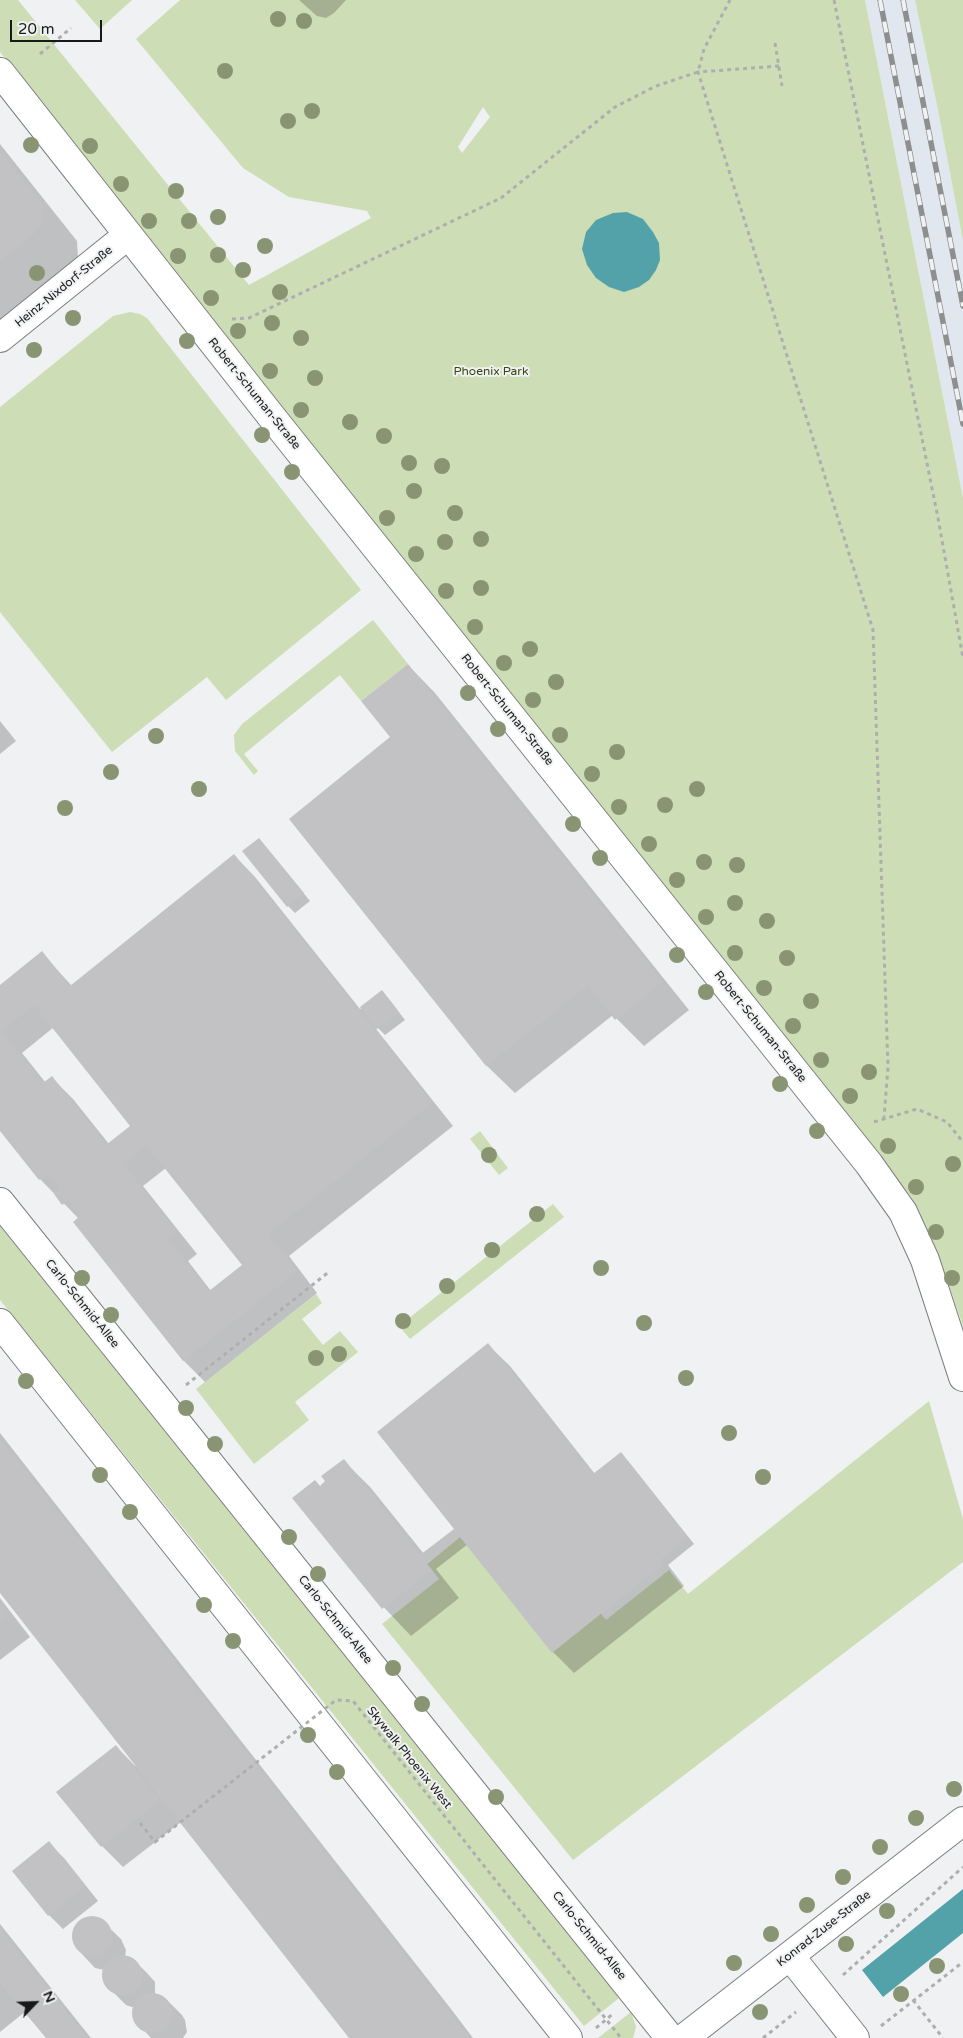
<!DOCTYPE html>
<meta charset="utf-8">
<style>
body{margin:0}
#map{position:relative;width:963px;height:2038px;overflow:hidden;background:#eff1f2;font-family:"Varela Round",sans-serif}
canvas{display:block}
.north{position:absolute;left:10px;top:1978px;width:50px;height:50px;-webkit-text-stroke:4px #eff1f2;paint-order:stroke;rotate:66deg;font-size:14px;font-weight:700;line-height:20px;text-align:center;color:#181919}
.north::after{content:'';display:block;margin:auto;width:18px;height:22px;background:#181919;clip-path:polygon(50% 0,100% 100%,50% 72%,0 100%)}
.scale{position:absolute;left:10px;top:20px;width:92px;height:22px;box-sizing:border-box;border:2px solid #181919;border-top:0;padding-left:6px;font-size:15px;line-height:18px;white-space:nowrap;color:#181919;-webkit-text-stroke:4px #eff1f2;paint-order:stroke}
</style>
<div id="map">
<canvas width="963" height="2038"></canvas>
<div class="north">N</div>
<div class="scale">20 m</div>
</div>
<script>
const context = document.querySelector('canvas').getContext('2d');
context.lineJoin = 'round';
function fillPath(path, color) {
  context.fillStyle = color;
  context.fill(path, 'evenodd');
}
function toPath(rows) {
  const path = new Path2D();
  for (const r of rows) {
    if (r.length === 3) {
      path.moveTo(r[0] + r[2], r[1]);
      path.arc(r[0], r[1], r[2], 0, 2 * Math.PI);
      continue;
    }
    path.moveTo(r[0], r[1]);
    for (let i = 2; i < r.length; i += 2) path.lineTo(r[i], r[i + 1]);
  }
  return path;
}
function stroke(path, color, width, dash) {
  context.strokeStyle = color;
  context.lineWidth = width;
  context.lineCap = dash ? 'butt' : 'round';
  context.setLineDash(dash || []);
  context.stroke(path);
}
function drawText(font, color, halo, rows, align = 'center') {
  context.font = font + ' "Varela Round",sans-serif';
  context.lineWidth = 4;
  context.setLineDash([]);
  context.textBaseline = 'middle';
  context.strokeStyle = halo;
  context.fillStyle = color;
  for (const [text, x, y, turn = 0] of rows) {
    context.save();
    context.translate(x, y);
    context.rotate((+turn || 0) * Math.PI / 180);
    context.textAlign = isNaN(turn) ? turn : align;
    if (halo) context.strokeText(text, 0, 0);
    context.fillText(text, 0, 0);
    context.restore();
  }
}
fillPath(toPath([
 [865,0,915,0,938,110,963,241,963,498]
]), '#e1e7ef');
fillPath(toPath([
 [0,0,18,0,249,285,371,218,367,211,289,197,243,168,136,39,180,0,865,0,963,498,963,1326,939,1256,912,1198,0,52],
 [483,107,490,117,462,153,458,147],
 [75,0,132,0,100,29],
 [915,0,963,0,963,241,938,110],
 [130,312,140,314,147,318,361,590,226,700,207,677,112,752,0,612,0,407,113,316],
 [373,620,408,664,361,701,340,675,244,754,258,771,254,775,235,751,234,735,242,724],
 [480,1131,508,1168,499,1175,470,1139],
 [553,1204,564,1217,410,1339,399,1326],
 [0,1220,619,1998,584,2026,0,1300],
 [316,1294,322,1303,302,1319,323,1345,340,1331,358,1352,295,1402,309,1420,254,1464,196,1389],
 [929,1401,963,1519,963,1562,573,1860,382,1624,439,1579,427,1564,460,1537,601,1614,606,1620,669,1570,688,1594],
 [631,2012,636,2027,633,2038,598,2038]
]), '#cdddb6');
fillPath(toPath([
 [627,212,643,219,653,232,659,243,660,260,656,270,649,280,639,287,624,292,609,287,596,278,587,265,582,249,586,232,596,220,613,213],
 [963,1889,963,1933,883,1997,862,1970]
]), '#54a2a9');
fillPath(toPath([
 [299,0,346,0,334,13,326,18,317,16],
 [0,144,77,241,78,258,0,325],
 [408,665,435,693,689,1010,644,1046,613,1015,515,1093,487,1066,290,819,392,738],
 [0,721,16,741,0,754],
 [259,839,310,901,295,913,288,906],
 [234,855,255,877,360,1009,382,992,389,999,405,1020,385,1035,378,1028,376,1029,453,1126,289,1256,317,1293,205,1382,184,1361,74,1222,79,1219,40,1179,0,1129,0,986,42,953,72,986],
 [54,1027,132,1126,109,1144,73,1099,52,1078,46,1083,22,1053],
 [166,1168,244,1265,211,1291,188,1261,197,1254,143,1186],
 [488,1345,510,1366,595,1474,628,1461,694,1544,668,1565,684,1586,574,1673,553,1652,468,1544,436,1569,459,1598,411,1636,377,1600,320,1487,343,1460,371,1488,424,1554,455,1529],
 [0,1433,451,2009,473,2038,351,2038,181,1822,123,1867,102,1846,116,1746,135,1766,136,1765,0,1591],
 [0,1598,30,1637,0,1660],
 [49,1843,64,1858,98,1901,63,1929,49,1915],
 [89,1917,101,1920,121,1939,126,1950,125,1957,132,1958,147,1973,155,1982,155,1993,167,2000,182,2015,185,2020,187,2032,183,2038,151,2038,137,2023,133,2011,135,2008,126,2005,111,1990,104,1979,104,1970,95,1968,80,1952,73,1941,72,1935,74,1928,84,1919],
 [0,1924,91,2038,48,2038,26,2011,0,2032]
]), '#0003');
fillPath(toPath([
 [0,152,41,202,43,209,42,221,35,233,0,260],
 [408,664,662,982,615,1020,588,985,486,1066,289,819,390,737,361,701],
 [259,838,304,893,287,907,242,851],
 [234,854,432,1103,268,1234,297,1271,183,1361,73,1222,81,1215,69,1200,62,1205,54,1194,60,1189,48,1173,39,1180,0,1131,0,985,42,951,70,986],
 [35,1004,40,1010,39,1011,130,1126,106,1145,52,1076,43,1083,1,1031],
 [146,1145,242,1265,209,1291,168,1239,177,1232,123,1164],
 [382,990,399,1012,377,1029,360,1007],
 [488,1343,593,1474,621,1452,688,1537,660,1559,663,1564,552,1653,460,1537,427,1564,432,1570,382,1609,292,1498,315,1480,320,1486,325,1481,321,1476,344,1459,420,1555,454,1529,377,1432],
 [0,1439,20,1464,468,2036,465,2038,349,2038,0,1593],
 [0,1603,9,1615,0,1622],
 [116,1745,159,1801,101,1847,56,1792],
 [49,1841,85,1886,48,1916,12,1871],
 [92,1936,20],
 [0,1929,87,2038,46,2038,0,1983],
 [122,1975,20],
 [152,2013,20]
]), '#c2c2c4');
const minor = toPath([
 [0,72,271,416,869,1164,903,1212,925,1260,963,1377],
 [0,338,128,235],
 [0,1202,670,2038],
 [0,1323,568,2038],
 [790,1956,855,2038],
 [684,2038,963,1821]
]);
stroke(minor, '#7d7e80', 30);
stroke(toPath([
 [834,0,938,518,963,658],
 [775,43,782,86],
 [40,54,71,28],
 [779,66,698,72,873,630,888,1067,884,1118],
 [232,319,249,318,501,198,615,107,656,86,698,72,704,49,730,0],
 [874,1122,917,1109,947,1122,963,1142],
 [186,1385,330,1271],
 [843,1975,963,1867],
 [913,2000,943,2038],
 [881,2026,963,1962],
 [596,2028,614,2013],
 [763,2038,796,2012]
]), '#adafaf', 3, [4, 4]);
stroke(minor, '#fff', 28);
const rail = toPath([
 [880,0,963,424],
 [903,0,963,306]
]);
stroke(rail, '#8d8f8f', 5.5);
stroke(rail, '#eff1f2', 4, [11]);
stroke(toPath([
 [140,1823,155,1842,336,1700,353,1701,621,2038]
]), '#adafaf', 3, [4, 4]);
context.fillStyle = '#899473';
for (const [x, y] of [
 [278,19],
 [304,21],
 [225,71],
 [312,111],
 [288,121],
 [31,145],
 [90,146],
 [121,184],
 [176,191],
 [218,217],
 [149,221],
 [189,221],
 [265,246],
 [218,255],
 [178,256],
 [243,270],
 [37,273],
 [280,292],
 [211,298],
 [73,318],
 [272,323],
 [238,331],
 [301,338],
 [187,341],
 [34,350],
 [270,371],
 [315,378],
 [301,410],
 [350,422],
 [262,435],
 [384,436],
 [409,463],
 [442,466],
 [292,472],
 [414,491],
 [455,513],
 [387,518],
 [481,539],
 [445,542],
 [416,554],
 [481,588],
 [446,591],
 [475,627],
 [530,649],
 [504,663],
 [556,682],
 [468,693],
 [533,700],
 [498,729],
 [560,735],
 [156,736],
 [617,752],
 [111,772],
 [592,774],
 [199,789],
 [697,789],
 [665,805],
 [619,807],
 [65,808],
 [573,824],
 [649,844],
 [600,858],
 [704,862],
 [737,865],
 [677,880],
 [735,903],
 [706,917],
 [767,921],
 [735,953],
 [677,955],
 [787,958],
 [764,988],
 [706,992],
 [811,1001],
 [793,1026],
 [821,1060],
 [869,1072],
 [780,1084],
 [850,1096],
 [817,1131],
 [888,1146],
 [489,1155],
 [953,1164],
 [916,1187],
 [537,1214],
 [936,1232],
 [492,1250],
 [601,1268],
 [82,1278],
 [952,1278],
 [447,1286],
 [111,1315],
 [403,1321],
 [644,1323],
 [339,1354],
 [316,1358],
 [686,1378],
 [26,1381],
 [186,1408],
 [729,1433],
 [215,1444],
 [100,1475],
 [763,1477],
 [130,1512],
 [289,1537],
 [318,1574],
 [204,1605],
 [233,1641],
 [393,1668],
 [422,1704],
 [308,1735],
 [337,1772],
 [954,1789],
 [496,1797],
 [916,1818],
 [880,1847],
 [843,1877],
 [807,1905],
 [887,1911],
 [771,1934],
 [846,1944],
 [734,1963],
 [937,1966],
 [901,1994],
 [760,2012]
]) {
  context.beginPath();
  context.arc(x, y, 8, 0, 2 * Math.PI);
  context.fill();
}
drawText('12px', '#181919', '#eff1f2', [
 ["Heinz-Nixdorf-Straße",64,287,-39],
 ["Robert-Schuman-Straße",254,394,51],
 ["Robert-Schuman-Straße",507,710,51],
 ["Robert-Schuman-Straße",760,1027,51],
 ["Carlo-Schmid-Allee",82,1304,51],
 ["Carlo-Schmid-Allee",335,1620,51],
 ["Skywalk Phoenix West",409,1758,51],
 ["Konrad-Zuse-Straße",824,1929,-38],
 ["Carlo-Schmid-Allee",589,1936,51]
]);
drawText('12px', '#35470b', '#eff1f2', [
 ["Phoenix Park",491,372]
]);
</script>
